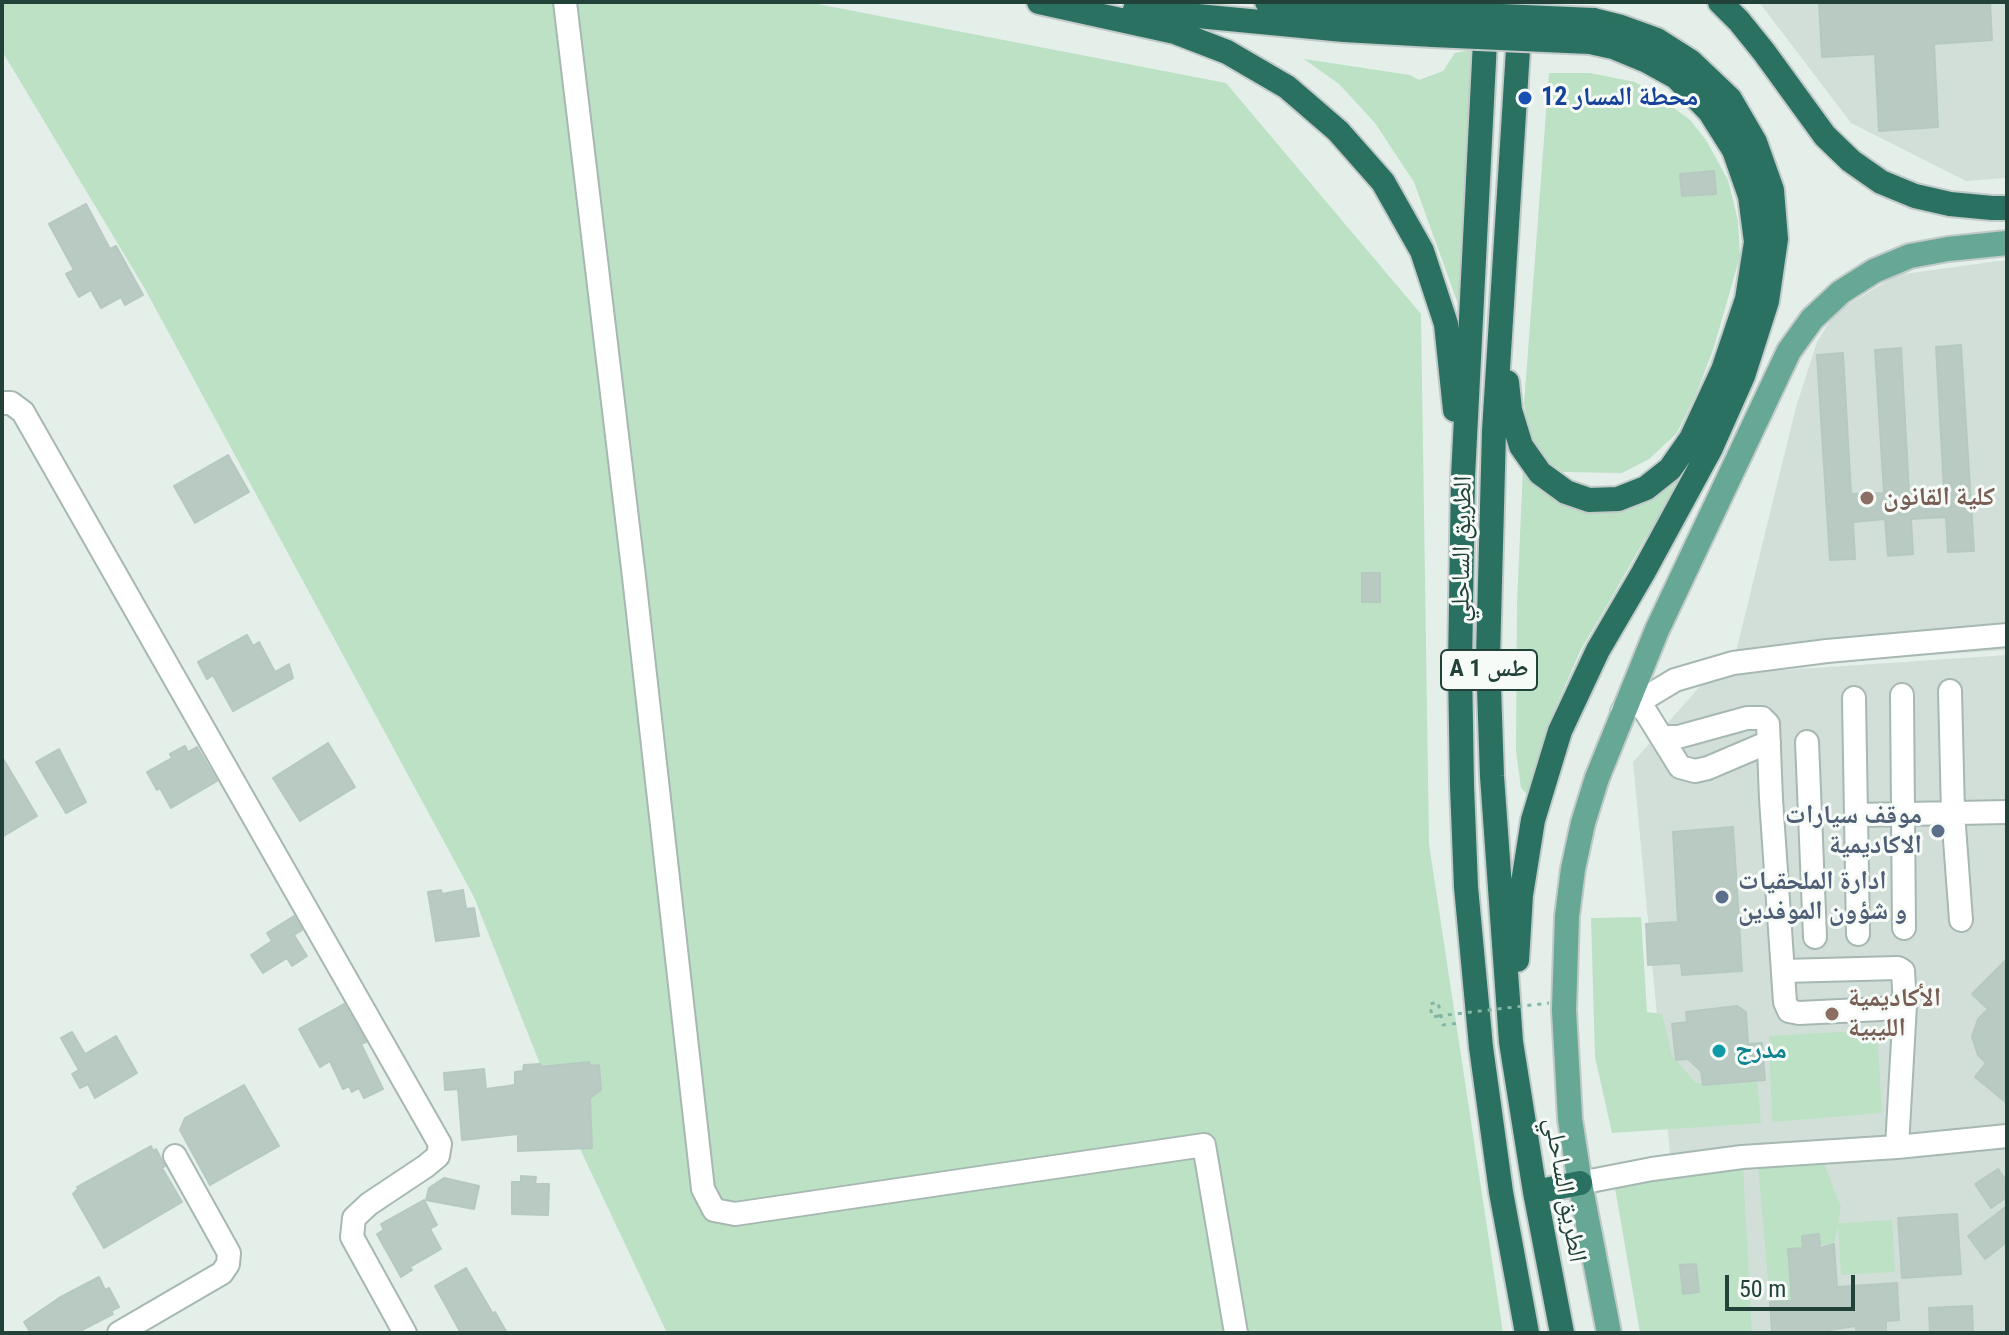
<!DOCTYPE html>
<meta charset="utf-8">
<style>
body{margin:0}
#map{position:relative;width:2009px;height:1335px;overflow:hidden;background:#e4efea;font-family:"Roboto Condensed",sans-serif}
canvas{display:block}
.frame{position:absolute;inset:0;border:4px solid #224239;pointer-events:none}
.scale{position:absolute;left:1725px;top:1275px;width:130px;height:36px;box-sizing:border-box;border:4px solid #224239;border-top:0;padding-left:10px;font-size:24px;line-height:28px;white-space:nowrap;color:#224239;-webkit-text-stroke:6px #f6fbf8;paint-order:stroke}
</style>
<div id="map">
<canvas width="2009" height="1335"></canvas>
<div class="frame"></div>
<div class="scale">50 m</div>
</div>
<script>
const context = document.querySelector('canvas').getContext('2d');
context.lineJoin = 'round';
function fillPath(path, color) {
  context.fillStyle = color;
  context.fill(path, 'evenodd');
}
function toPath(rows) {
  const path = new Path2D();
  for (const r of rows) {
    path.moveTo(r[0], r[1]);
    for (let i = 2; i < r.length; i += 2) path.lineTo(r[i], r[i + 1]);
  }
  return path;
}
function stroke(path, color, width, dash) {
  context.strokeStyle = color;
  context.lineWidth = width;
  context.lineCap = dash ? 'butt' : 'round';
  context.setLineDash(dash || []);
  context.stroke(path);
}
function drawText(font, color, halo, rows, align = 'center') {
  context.font = font + ' "Roboto Condensed","Noto Naskh Arabic",sans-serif';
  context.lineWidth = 6;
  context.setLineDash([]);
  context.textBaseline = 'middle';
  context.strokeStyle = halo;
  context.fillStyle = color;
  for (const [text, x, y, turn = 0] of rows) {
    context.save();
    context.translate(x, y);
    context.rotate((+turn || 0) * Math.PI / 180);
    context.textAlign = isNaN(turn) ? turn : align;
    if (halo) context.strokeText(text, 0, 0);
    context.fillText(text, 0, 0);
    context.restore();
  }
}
fillPath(toPath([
 [1759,2,2007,2,2007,178,1966,181,1851,123],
 [1998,261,2007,261,2007,650,1732,668,1796,407,1817,342,1836,312,1897,275],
 [2007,655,2007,1333,1687,1333,1633,762,1710,675]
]), '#d2dfd9');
fillPath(toPath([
 [2,2,807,2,1226,83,1421,314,1429,844,1503,1333,667,1333,540,1064,474,897,145,289,2,51],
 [1470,50,1471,93,1462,315,1414,182,1375,123,1339,84,1304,59,1410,75,1419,80,1443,71,1455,53],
 [1549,73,1590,73,1635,82,1653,92,1690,120,1706,140,1728,180,1738,221,1740,256,1714,347,1697,392,1677,433,1649,459,1622,473,1563,472,1547,461,1530,435,1524,404],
 [1694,461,1642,544,1608,604,1581,649,1550,720,1528,795,1521,788,1516,751,1517,602,1523,468,1554,498,1662,488],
 [1641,917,1647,1012,1662,1014,1672,1056,1696,1083,1757,1078,1761,1123,1612,1133,1595,1057,1591,918],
 [1877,1030,1882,1113,1772,1122,1769,1036],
 [1822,1159,1841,1207,1838,1223,1892,1220,1895,1272,1841,1275,1838,1226,1834,1244,1820,1245,1818,1234,1802,1236,1802,1248,1788,1249,1792,1301,1770,1302,1758,1166],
 [1743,1166,1752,1333,1640,1333,1615,1188]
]), '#bce1c5');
const building = toPath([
 [1819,2,1845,2,1845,4,1873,2,1990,2,1992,40,1934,44,1938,127,1879,131,1875,54,1822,57,1819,2],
 [1714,171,1716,194,1682,196,1680,174,1714,171],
 [86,204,110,249,116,246,143,295,125,305,121,297,101,308,91,290,79,297,66,274,74,270,49,224,86,204],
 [1961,345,1974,551,1948,552,1946,517,1911,519,1913,554,1888,556,1885,519,1853,522,1855,559,1830,560,1817,355,1843,353,1851,494,1884,493,1875,350,1901,348,1909,492,1944,490,1936,347,1961,345],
 [228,455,249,492,195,523,174,486,228,455],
 [1362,573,1380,573,1380,602,1362,602,1362,573],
 [247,635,253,646,259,642,275,672,289,664,293,678,233,711,213,675,207,679,198,662,247,635],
 [328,743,355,787,300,821,273,778,328,743],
 [185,746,188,752,197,747,217,781,171,808,160,788,157,790,147,772,172,758,170,754,185,746],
 [59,749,86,802,66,813,36,762,59,749],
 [2,757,37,816,2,837,2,757],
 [1733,827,1742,971,1682,975,1681,963,1648,965,1646,924,1678,922,1673,832,1733,827],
 [441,890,442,894,463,890,466,909,474,908,479,936,436,941,428,892,441,890],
 [294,916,302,930,294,935,307,956,292,966,287,958,263,973,251,955,272,941,267,933,294,916],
 [2007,959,2007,1103,1975,1077,1986,1063,1978,1055,1972,1037,1978,1019,1988,1009,1972,994,2007,959],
 [344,1004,366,1042,361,1044,383,1089,364,1098,359,1088,352,1092,349,1086,343,1089,330,1061,320,1067,299,1029,344,1004],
 [1737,1006,1746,1012,1748,1044,1762,1043,1765,1080,1703,1085,1701,1071,1688,1059,1676,1060,1672,1024,1687,1022,1686,1012,1737,1006],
 [72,1032,85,1054,116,1036,137,1073,95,1098,88,1084,80,1088,72,1074,79,1070,61,1038,72,1032],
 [589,1062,590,1066,599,1065,601,1090,590,1098,592,1148,518,1151,518,1134,462,1140,458,1089,445,1090,444,1073,484,1069,486,1089,515,1085,515,1072,523,1071,524,1065,540,1064,540,1067,589,1062],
 [244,1085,279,1146,210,1185,180,1130,185,1118,244,1085],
 [151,1146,153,1151,156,1149,165,1166,162,1168,182,1202,104,1248,73,1194,78,1189,77,1187,151,1146],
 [1998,1169,2007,1182,2007,1197,1991,1208,1975,1184,1998,1169],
 [521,1176,536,1177,535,1184,549,1184,548,1215,512,1214,512,1182,521,1182,521,1176],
 [444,1178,479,1186,474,1209,426,1200,429,1188,444,1178],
 [424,1200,437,1225,430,1229,441,1249,410,1267,412,1270,401,1277,377,1234,384,1230,381,1224,424,1200],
 [2007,1206,2007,1242,1985,1259,1968,1236,2007,1206],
 [1957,1214,1961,1274,1902,1278,1898,1218,1957,1214],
 [1819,1234,1820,1248,1834,1244,1837,1287,1897,1283,1899,1320,1886,1321,1886,1333,1856,1333,1856,1326,1828,1330,1828,1333,1772,1333,1770,1302,1792,1301,1788,1249,1803,1248,1802,1236,1819,1234],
 [1696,1264,1699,1292,1683,1294,1680,1265,1696,1264],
 [466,1268,493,1314,495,1312,507,1333,461,1333,435,1286,466,1268],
 [99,1277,105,1290,109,1288,119,1307,111,1311,113,1314,76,1333,31,1333,24,1322,59,1298,99,1277],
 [1972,1306,1973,1333,1930,1333,1929,1308,1972,1306]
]);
fillPath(building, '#b9cac3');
stroke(building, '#b6c9c1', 2);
const minor = toPath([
 [565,2,634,577,703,1189,714,1210,735,1214,1204,1145,1236,1333],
 [2,403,11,403,23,412,440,1144,438,1156,426,1166,369,1204,354,1218,352,1237,405,1333],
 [1950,691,1953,813,1961,920],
 [1902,695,1904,928],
 [1854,698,1858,934],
 [1639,701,1680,767,1695,771,1708,768,1769,742],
 [1622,712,1675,680,1733,663,1827,651,2007,635],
 [1662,737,1678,737,1747,718,1762,718,1768,724,1771,799,1785,1002,1789,1011,1799,1013,1881,1009,1905,1005],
 [1807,742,1815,937],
 [1856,815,2007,812],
 [1783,971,1898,968,1903,971,1905,1005,1897,1147],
 [1580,1183,1652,1169,1742,1157,1897,1147,2007,1136],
 [119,1333,222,1273,228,1264,229,1253,175,1156]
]);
const major = toPath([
 [1609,1333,1580,1183,1570,1119,1564,1010,1567,916,1573,869,1583,823,1597,778,1657,630,1789,351,1812,319,1841,292,1874,271,1910,256,1948,249,2007,243]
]);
const highway = toPath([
 [1039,2,1175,32,1227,52,1287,87,1338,131,1383,182,1422,251,1446,324,1455,410],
 [1267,2,1332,8,1433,13],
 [1487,2,1463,477,1460,668,1462,785,1466,887,1481,1047,1501,1192,1527,1333],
 [1521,2,1494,431,1488,658,1492,776,1511,1042,1535,1192,1562,1333],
 [1720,2,1739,21,1764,52,1825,136,1851,161,1881,182,1915,196,1950,204,1992,208,2007,208],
 [1135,10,1344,30,1433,35],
 [1507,382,1510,410,1521,446,1540,473,1566,492,1589,500,1618,499,1646,488,1670,469,1691,439,1723,370,1747,299,1756,242,1750,196,1734,150,1710,112,1676,77,1647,61,1613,47,1590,42],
 [1517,960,1521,895,1533,820,1560,731,1598,650,1643,573,1711,448,1743,376,1767,301,1776,239,1772,190,1755,142,1730,99,1690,61,1657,40,1621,27,1593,20],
 [1535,1192,1580,1183]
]);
stroke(minor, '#a6b8b1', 26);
stroke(major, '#c1cac8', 28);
stroke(highway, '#c1cac8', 28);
stroke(toPath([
 [1438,1016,1432,1017,1430,1004,1438,1002,1443,1025,1459,1023]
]), '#83b5a4', 3, [4, 6]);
stroke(minor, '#fff', 22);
stroke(major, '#66a895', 24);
stroke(highway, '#2b7161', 24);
const highwayBridge = toPath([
 [1433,13,1593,20],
 [1433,35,1590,42]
]);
stroke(highwayBridge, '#c1cac8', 28, []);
stroke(toPath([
 [1438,1016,1549,1003]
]), '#83b5a4', 3, [4, 6]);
stroke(highwayBridge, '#2b7161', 24);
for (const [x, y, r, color] of [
 [1525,98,8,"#1a4fb4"],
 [1867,498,8,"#8d6e63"],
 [1938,831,8,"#5c6f8a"],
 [1722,897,8,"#5c6f8a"],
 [1832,1014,8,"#8d6e63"],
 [1719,1051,8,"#0f9aa8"]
]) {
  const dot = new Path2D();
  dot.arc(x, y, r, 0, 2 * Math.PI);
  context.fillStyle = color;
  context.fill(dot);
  stroke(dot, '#f6fbf8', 3);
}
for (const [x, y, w] of [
 [1489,670,96]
]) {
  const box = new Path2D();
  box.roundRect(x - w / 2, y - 20, w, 40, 6);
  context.fillStyle = '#f6fbf8';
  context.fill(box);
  stroke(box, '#224239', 2);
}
drawText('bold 24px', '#224239', null, [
 ["A 1 طس",1489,670]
]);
drawText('bold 26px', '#164399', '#f6fbf8', [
 ["محطة المسار 12",1541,98]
], 'left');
drawText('bold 26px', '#785e54', '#f6fbf8', [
 ["كلية القانون",1883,498],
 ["الأكاديمية",1848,999],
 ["الليبية",1848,1029]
], 'left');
drawText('26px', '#224239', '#f6fbf8', [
 ["الطريق الساحلي",1463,549,-89],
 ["الطريق الساحلي",1564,1190,80]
]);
drawText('bold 26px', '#4e5e75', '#f6fbf8', [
 ["موقف سيارات",1922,816],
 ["الاكاديمية",1922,846],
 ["ادارة الملحقيات",1738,882,"left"],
 ["و شؤون الموفدين",1738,912,"left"]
], 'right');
drawText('bold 26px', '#0d838f', '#f6fbf8', [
 ["مدرج",1735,1051]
], 'left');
</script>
